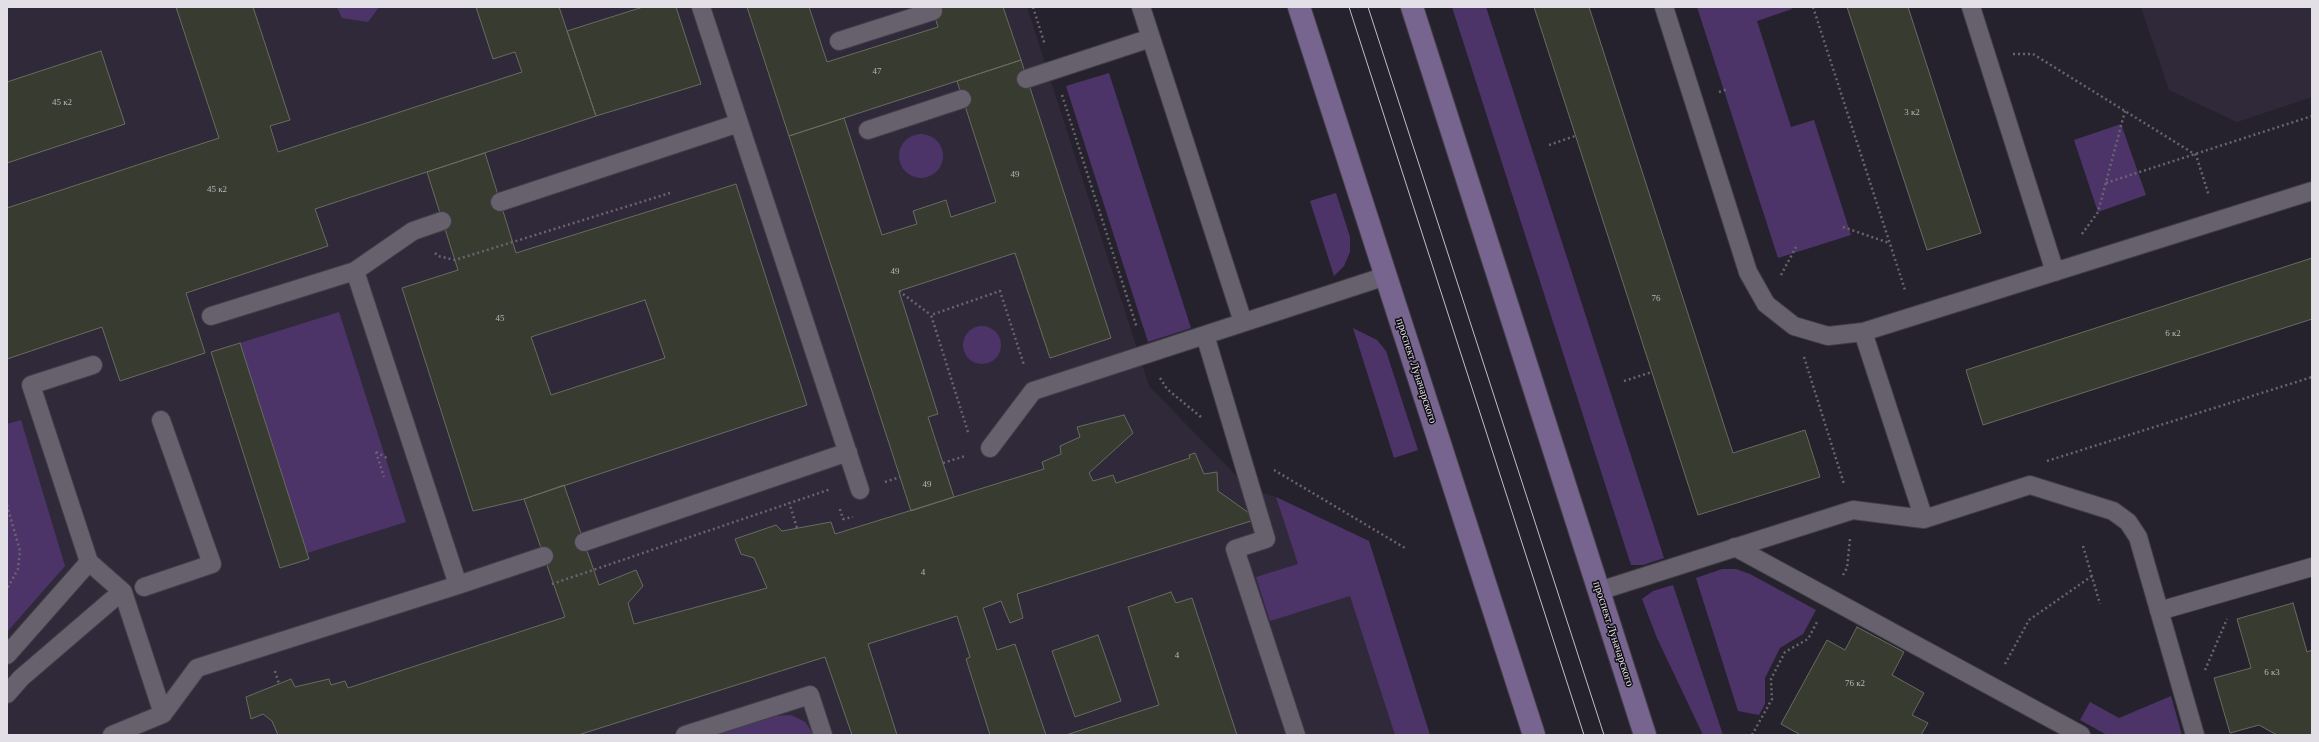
<!DOCTYPE html>
<meta charset="utf-8">
<style>
body{margin:0}
#map{position:relative;width:2319px;height:742px;overflow:hidden;background:#26222d;font-family:Georgia,serif}
canvas{display:block}
.frame{position:absolute;inset:0;border:8px solid #e2dfe6;pointer-events:none}
</style>
<div id="map">
<canvas width="2319" height="742"></canvas>
<div class="frame"></div>
</div>
<script>
const context = document.querySelector('canvas').getContext('2d');
context.lineJoin = 'round';
function fillPath(path, color) {
  context.fillStyle = color;
  context.fill(path, 'evenodd');
}
function toPath(rows) {
  const path = new Path2D();
  for (const r of rows) {
    if (r.length === 3) {
      path.moveTo(r[0] + r[2], r[1]);
      path.arc(r[0], r[1], r[2], 0, 2 * Math.PI);
      continue;
    }
    path.moveTo(r[0], r[1]);
    for (let i = 2; i < r.length; i += 2) path.lineTo(r[i], r[i + 1]);
  }
  return path;
}
function stroke(path, color, width, dash) {
  context.strokeStyle = color;
  context.lineWidth = width;
  context.lineCap = dash ? 'butt' : 'round';
  context.setLineDash(dash || []);
  context.stroke(path);
}
function drawText(font, color, halo, rows, align = 'center') {
  context.font = font + ' Georgia,serif';
  context.lineWidth = 3;
  context.setLineDash([]);
  context.textBaseline = 'middle';
  context.strokeStyle = halo;
  context.fillStyle = color;
  for (const [text, x, y, turn = 0] of rows) {
    context.save();
    context.translate(x, y);
    context.rotate((+turn || 0) * Math.PI / 180);
    context.textAlign = isNaN(turn) ? turn : align;
    if (halo) context.strokeText(text, 0, 0);
    context.fillText(text, 0, 0);
    context.restore();
  }
}
fillPath(toPath([
 [7,7,1027,7,1149,386,1248,488,1276,497,1369,541,1430,735,7,735],
 [2141,7,2312,7,2312,97,2237,122,2169,90]
]), '#30293a');
fillPath(toPath([
 [337,7,379,7,368,22,342,18],
 [1452,7,1486,7,1664,558,1643,565,1631,565],
 [1697,7,1791,7,1792,9,1757,21,1791,127,1814,120,1851,235,1778,258],
 [1109,73,1191,328,1148,342,1066,86],
 [2121,124,2146,195,2098,212,2074,140],
 [921,156,22],
 [1336,193,1350,237,1350,252,1344,266,1334,276,1310,201],
 [339,312,406,522,307,553,240,343],
 [982,345,19],
 [1353,328,1377,340,1386,351,1418,450,1394,458],
 [21,420,65,566,7,632,7,424],
 [1276,497,1369,541,1430,735,1395,735,1350,596,1270,621,1256,577,1298,564],
 [1722,569,1736,569,1750,574,1816,610,1803,634,1780,648,1765,678,1765,704,1759,715,1738,711,1696,578],
 [1673,585,1723,735,1703,735,1657,638,1642,599,1653,591],
 [2171,696,2182,735,2107,735,2080,720,2090,702,2119,718],
 [791,715,805,722,814,735,716,735,775,716]
]), '#4c3469');
const building = toPath([
 [176,7,253,7,290,120,270,126,278,152,522,72,515,52,493,59,476,7,559,7,596,116,315,209,328,246,186,293,205,353,120,381,102,327,7,359,7,208,219,138,176,7],
 [643,7,676,7,701,84,596,116,567,31,643,7],
 [747,7,809,7,827,62,938,27,932,7,1003,7,1021,60,789,136,747,7],
 [1534,7,1589,7,1733,453,1805,430,1820,477,1698,515,1534,7],
 [1847,7,1908,7,1981,233,1927,250,1847,7],
 [101,51,125,124,7,163,7,82,101,51],
 [1021,60,1111,338,1050,358,1015,253,899,291,938,414,928,417,954,497,911,511,789,136,844,118,882,235,917,224,913,211,946,200,951,217,996,202,957,81,1021,60],
 [485,153,516,253,736,184,807,405,524,499,473,511,402,288,458,270,427,172,485,153],
 [645,300,665,358,551,395,531,337,645,300],
 [2312,258,2312,319,1983,425,1966,370,2312,258],
 [240,343,309,559,280,568,211,352,240,343],
 [1124,415,1133,433,1089,473,1093,481,1113,475,1116,483,1190,458,1189,455,1195,453,1204,474,1217,472,1218,491,1249,513,1251,521,1017,594,1023,618,1010,623,1001,601,983,608,997,650,1015,644,1046,735,990,735,966,659,970,657,957,616,868,644,897,735,852,735,825,657,578,735,278,735,272,721,263,714,251,719,246,697,291,679,295,687,329,679,331,685,345,681,348,688,565,617,524,499,564,485,599,585,636,570,643,586,628,603,634,624,767,588,754,558,741,554,735,539,776,525,782,531,831,522,835,534,1044,469,1042,462,1061,454,1060,446,1080,437,1077,427,1124,415],
 [1171,592,1176,603,1192,598,1237,735,1066,735,1159,705,1128,607,1171,592],
 [2293,603,2307,652,2312,650,2312,735,2277,735,2259,725,2230,733,2214,678,2251,668,2237,619,2293,603],
 [1857,627,1904,652,1892,675,1924,693,1912,715,1928,723,1921,735,1798,735,1799,734,1781,724,1827,640,1845,650,1857,627],
 [1098,635,1121,701,1075,717,1052,651,1098,635]
]);
fillPath(building, '#383b2f');
stroke(building, '#686c5f', 1);
const lane = toPath([
 [1141,7,1243,322],
 [1664,7,1748,272,1766,304,1794,326,1828,336,1863,332,2312,191],
 [1971,7,2055,272],
 [839,41,933,11],
 [1026,79,1151,38],
 [739,123,860,490],
 [868,130,962,99],
 [500,202,739,123,701,7],
 [211,316,355,271,413,231,442,221],
 [1863,332,1924,519],
 [1205,335,1266,539,1235,549,1296,735],
 [990,448,1033,391,1386,276],
 [584,542,848,452],
 [1735,547,2081,735],
 [89,562,123,592,163,714],
 [458,585,544,556],
 [144,587,212,564,161,420],
 [1599,591,1853,510,1924,519,2030,485,2113,511,2128,522,2138,537,2142,551,2195,735],
 [2159,611,2312,567],
 [7,655,89,562,31,385,93,365],
 [7,694,21,678,113,599],
 [112,735,163,714,197,668,458,585,355,271],
 [685,735,810,695,823,735]
]);
const secondary = toPath([
 [1299,7,1534,735],
 [1412,7,1645,735]
]);
stroke(lane, '#423e47', 20);
stroke(secondary, '#423e47', 24);
stroke(toPath([
 [1033,7,1045,45],
 [1813,7,1905,290],
 [2013,54,2033,54,2196,155,2209,196],
 [1719,92,1728,89],
 [1062,95,1137,328],
 [1549,145,1575,136],
 [2106,183,2312,116],
 [1843,227,1889,243],
 [2082,234,2098,212,2125,111],
 [435,253,438,256,455,260,670,193],
 [1781,275,1796,247],
 [899,291,931,315],
 [1804,357,1844,484],
 [1160,378,1167,389,1201,417],
 [1624,381,1652,372],
 [968,432,931,315,1000,291,1024,365],
 [376,452,387,458],
 [376,452,384,477],
 [2047,461,2312,377],
 [943,463,965,456],
 [1274,470,1405,548],
 [885,482,900,477],
 [789,502,797,528],
 [7,505,20,551,18,569,7,589],
 [840,509,843,519,853,517],
 [2083,546,2100,604],
 [1843,575,1847,568,1850,539],
 [552,584,831,489],
 [2005,664,2029,620,2092,576],
 [2205,670,2227,619],
 [275,671,279,684],
 [1752,735,1772,699,1771,679,1785,652,1808,639,1817,622]
]), '#69656f', 2.5, [2, 3]);
stroke(lane, '#66616d', 18);
stroke(secondary, '#77648f', 22);
stroke(toPath([
 [1349,7,1584,735],
 [1368,7,1604,735]
]), '#c1bec6', 1);
drawText('9px', '#b8b6b8', null, [
 ["47",877,72],
 ["45 к2",62,103],
 ["3 к2",1912,113],
 ["49",1015,175],
 ["45 к2",217,190],
 ["49",895,272],
 ["76",1656,299],
 ["45",500,319],
 ["6 к2",2173,334],
 ["49",927,485],
 ["4",923,573],
 ["4",1177,656],
 ["6 к3",2272,673],
 ["76 к2",1855,684]
]);
drawText('11px', '#e2dfe6', '#0e0d11', [
 ["проспект Луначарского",1416,371,72],
 ["проспект Луначарского",1613,634,72]
]);
</script>
